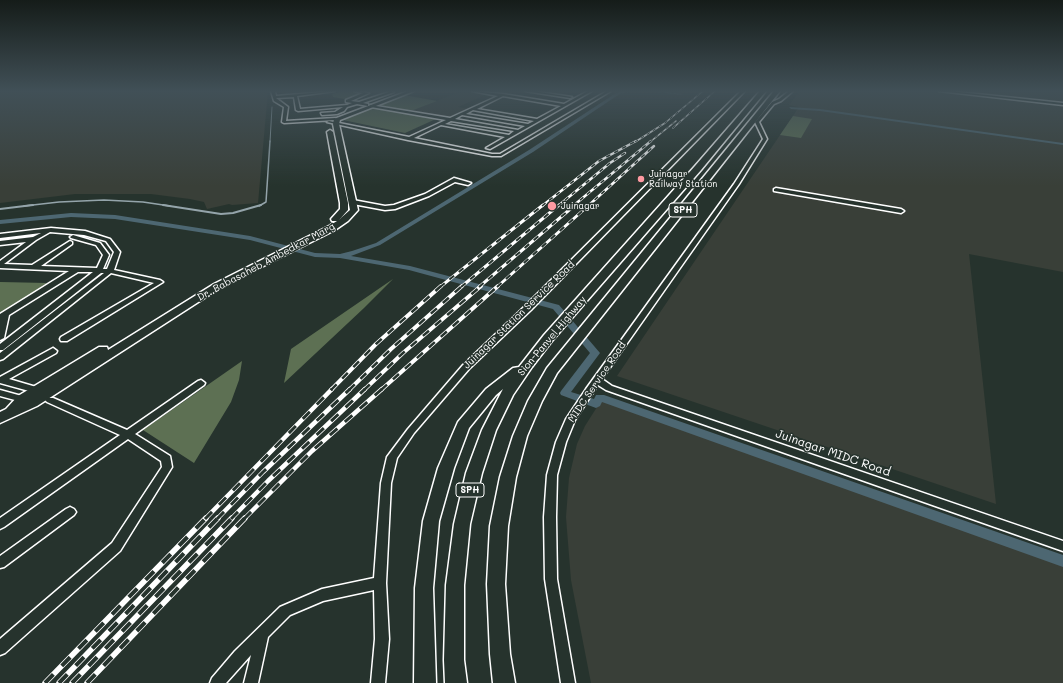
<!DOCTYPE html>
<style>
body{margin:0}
canvas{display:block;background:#26332d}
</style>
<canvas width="1063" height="683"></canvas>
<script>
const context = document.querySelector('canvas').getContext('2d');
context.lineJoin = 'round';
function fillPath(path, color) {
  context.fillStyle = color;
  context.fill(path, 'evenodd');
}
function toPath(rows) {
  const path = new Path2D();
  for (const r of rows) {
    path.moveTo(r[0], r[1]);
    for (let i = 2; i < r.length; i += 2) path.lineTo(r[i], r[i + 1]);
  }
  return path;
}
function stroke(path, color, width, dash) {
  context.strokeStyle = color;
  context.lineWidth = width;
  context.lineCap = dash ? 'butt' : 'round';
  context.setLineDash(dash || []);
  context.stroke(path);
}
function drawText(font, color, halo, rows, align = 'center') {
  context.font = font + ' Mali,sans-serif';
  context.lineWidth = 3;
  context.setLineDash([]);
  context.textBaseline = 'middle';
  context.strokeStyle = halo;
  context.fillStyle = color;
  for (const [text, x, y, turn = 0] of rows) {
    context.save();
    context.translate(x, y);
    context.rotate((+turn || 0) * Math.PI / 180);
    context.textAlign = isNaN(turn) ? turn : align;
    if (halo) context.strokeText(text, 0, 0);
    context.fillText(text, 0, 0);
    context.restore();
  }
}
fillPath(toPath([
 [0,91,268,91,258,203,232,205,229,204,207,209,204,202,190,199,151,194,75,194,0,203],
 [462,91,487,94,458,107,469,109,450,118,411,111],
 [800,91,932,91,1063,105,1063,272,969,254,996,504,617,376,799,107,789,105],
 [951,91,1063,91,1063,103],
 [604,396,1063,561,1063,683,591,683,571,580,566,517,569,478,577,444,585,426]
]), '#393f38');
fillPath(toPath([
 [342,91,348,91,363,93,345,99,333,97,332,94],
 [404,95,437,101,411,111,377,105],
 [374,107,438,118,405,133,343,120],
 [793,116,812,119,801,138,780,135],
 [393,279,364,308,284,383,291,349],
 [0,282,47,283,0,315],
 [242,361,239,380,231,402,194,463,143,430]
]), '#5d7053');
stroke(toPath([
 [270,142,272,107]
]), '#94a4aa', 1);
stroke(toPath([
 [24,206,59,202,104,200,143,202,170,206],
 [259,206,266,202,270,141]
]), '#94a4aa', 1.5);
stroke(toPath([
 [163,205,221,214,233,213,261,205],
 [0,209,33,205]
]), '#94a4aa', 2);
fillPath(toPath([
 [625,91,633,91,620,94,615,97,533,152,380,245,351,256,410,266,559,305,600,353,571,392,594,399,596,395,604,395,1063,555,1063,567,602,402,600,406,596,408,561,395,560,393,561,391,590,353,553,309,409,270,340,258,315,257,250,240,115,219,71,217,0,224,0,220,71,213,115,215,250,236,315,253,340,254,352,251,376,243,529,150,613,95,618,92,625,91],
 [651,91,662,91,683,94,681,95,651,91],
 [789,107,820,109,1063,143,1063,145,820,111,791,109,789,107]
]), '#4d6772');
const minor = toPath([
 [271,91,275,91,276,96,335,91,297,96,300,109,347,105,352,103,346,102,346,100,363,93,354,91,369,93,351,101,359,102,389,92,388,91,394,92,363,103,368,104,368,106,357,104,347,107,344,111,337,114,322,115,321,113,335,112,343,107,298,111,296,110,294,97,276,98,288,107,286,121,335,118,337,119,335,120,284,123,282,122,284,107,274,101,271,91],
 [472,91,503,94,564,104,588,91,592,91,490,149,486,148,505,137,441,125,414,138,492,154,500,154,607,91,611,91,501,156,492,156,408,140,327,122,329,121,409,137,446,120,371,107,370,105,450,118,498,96,472,91],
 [503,96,561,106,537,119,477,109,503,96],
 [473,110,534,121,528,124,466,114,473,110],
 [462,115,525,126,518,130,455,119,462,115],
 [451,121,514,131,509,135,445,124,451,121],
 [525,91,533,91,572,97,570,98,525,91],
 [741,91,745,91,531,310,469,369,414,433,397,458,391,483,386,583,389,639,385,683,371,683,375,639,374,590,323,601,290,615,268,637,258,683,244,683,251,655,226,683,210,683,212,678,235,651,280,607,322,589,374,578,381,483,387,457,408,429,463,365,525,306,741,91],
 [789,91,793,91,781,101,774,104,759,122,767,139,739,184,602,379,612,386,1063,541,1063,551,606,390,598,385,575,420,566,442,557,475,556,517,557,579,575,683,561,683,545,579,544,517,547,475,556,442,566,419,586,389,734,184,763,139,755,122,772,102,779,99,789,91],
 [939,91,949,91,1063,103,1063,105,939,91],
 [454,178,471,183,468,185,455,182,429,196,395,209,385,210,353,204,350,202,353,200,385,206,394,205,425,194,454,178],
 [776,188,901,209,904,211,901,213,774,191,774,189,776,188],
 [51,228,85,231,110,239,120,252,114,270,160,280,163,282,67,341,61,341,60,339,61,337,154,283,111,273,3,359,0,360,0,353,104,273,101,273,3,350,0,350,0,344,93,272,78,272,9,315,4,338,0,340,0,314,69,271,0,268,0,261,26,242,0,245,0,241,33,237,41,233,0,238,0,234,51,228],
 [50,232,84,235,106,241,114,252,107,269,103,269,109,255,100,243,73,235,70,237,71,238,96,245,103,255,97,268,41,266,72,244,72,242,70,241,32,265,4,264,36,240,50,232],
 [53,348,57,351,56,353,9,379,43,389,44,391,43,393,40,394,0,383,0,377,53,348],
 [201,380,205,383,204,385,135,434,170,456,172,467,120,551,5,653,0,655,0,639,112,543,162,467,161,461,128,439,4,527,0,529,0,518,120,435,47,402,45,400,47,398,53,398,127,430,198,381,201,380],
 [0,390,29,398,31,400,29,402,26,403,0,396,0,390],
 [70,507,74,509,76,512,74,515,4,567,0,568,0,556,66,509,70,507]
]);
const major = toPath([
 [408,91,414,91,340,120,339,124,358,210,348,221,335,230,220,288,37,406,0,423,0,412,6,409,18,396,99,347,107,347,108,350,214,284,329,226,337,221,332,221,331,219,340,209,340,203,327,132,330,130,333,132,348,203,348,210,339,220,342,217,350,210,333,124,334,119,408,91]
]);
const highway = toPath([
 [760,91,766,91,701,170,552,341,532,367,513,395,496,430,482,473,470,524,464,585,464,660,467,683,445,683,444,660,446,585,454,524,466,473,482,430,503,389,496,395,469,428,454,468,439,521,433,588,436,683,414,683,415,588,423,521,438,468,458,422,486,389,513,368,519,367,544,335,695,166,760,91],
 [774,91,780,91,557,373,542,401,527,436,516,477,508,526,505,584,510,654,515,683,493,683,490,654,487,584,490,526,500,477,513,436,528,401,547,368,774,91]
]);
stroke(minor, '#fff', 3);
stroke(major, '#fff', 3);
stroke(highway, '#fff', 3);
fillPath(minor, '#26332d');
fillPath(major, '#26332d');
fillPath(highway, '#26332d');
const railFar5 = toPath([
 [673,128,715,91],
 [635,142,665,123,703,91],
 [650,142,676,121]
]);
const railFar4 = toPath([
 [542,206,599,161,636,141],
 [558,206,610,163,625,153],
 [573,206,651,141],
 [588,206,654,146]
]);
const railFar3 = toPath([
 [440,287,543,205],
 [461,287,559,205],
 [479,287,575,205],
 [497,287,589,205]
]);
const railFar2 = toPath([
 [331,390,376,344,441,286],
 [349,390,391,349,462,286],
 [364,390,403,353,481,286],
 [381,390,498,286]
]);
const railFar1 = toPath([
 [205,519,332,389],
 [217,519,263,472,350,389],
 [231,519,268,481,365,389],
 [244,519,312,451,382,389]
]);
const rail = toPath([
 [45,683,206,518],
 [59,683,218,518],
 [72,683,232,518],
 [87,683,245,518]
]);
stroke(railFar5, '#fff', 1.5);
stroke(railFar4, '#fff', 2.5);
stroke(railFar3, '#fff', 3);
stroke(railFar2, '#fff', 4);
stroke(railFar1, '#fff', 4.5);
stroke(rail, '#fff', 5.5);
stroke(railFar5, '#26332d', 1, [3.5]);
stroke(railFar4, '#26332d', 1.5, [4.5]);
stroke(railFar3, '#26332d', 2, [6]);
stroke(railFar2, '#26332d', 2.5, [8]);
stroke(railFar1, '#26332d', 3, [10]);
stroke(rail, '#26332d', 4, [12]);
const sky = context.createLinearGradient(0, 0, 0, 186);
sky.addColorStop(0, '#151c19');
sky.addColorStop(0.49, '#415057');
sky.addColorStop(1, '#41505700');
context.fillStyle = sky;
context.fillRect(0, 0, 1063, 186);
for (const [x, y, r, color] of [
 [641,179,4,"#ff9aa2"],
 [552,206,5,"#ff9aa2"]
]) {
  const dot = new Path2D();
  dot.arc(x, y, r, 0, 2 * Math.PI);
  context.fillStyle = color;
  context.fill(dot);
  stroke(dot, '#26332d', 1.5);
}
drawText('9px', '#fff', '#26332d', [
 ["Juinagar",649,174],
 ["Railway Station",649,184],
 ["Juinagar",561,206]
], 'left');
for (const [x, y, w] of [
 [683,210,28],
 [470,490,28]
]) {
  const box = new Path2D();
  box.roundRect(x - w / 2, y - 7, w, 14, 3);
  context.fillStyle = '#26332d';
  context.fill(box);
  stroke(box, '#fff', 1);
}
drawText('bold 9px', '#fff', null, [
 ["SPH",683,210],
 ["SPH",470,490]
]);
drawText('10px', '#fff', '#26332d', [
 ["Dr. Babasaheb Ambedkar Marg",266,262,-28],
 ["Juinagar Station Service Road",519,315,-44],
 ["Sion-Panvel Highway",552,336,-50],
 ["MIDC Service Road",597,382,-56]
]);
drawText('12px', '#fff', '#26332d', [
 ["Juinagar MIDC Road",833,453,19]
]);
</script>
